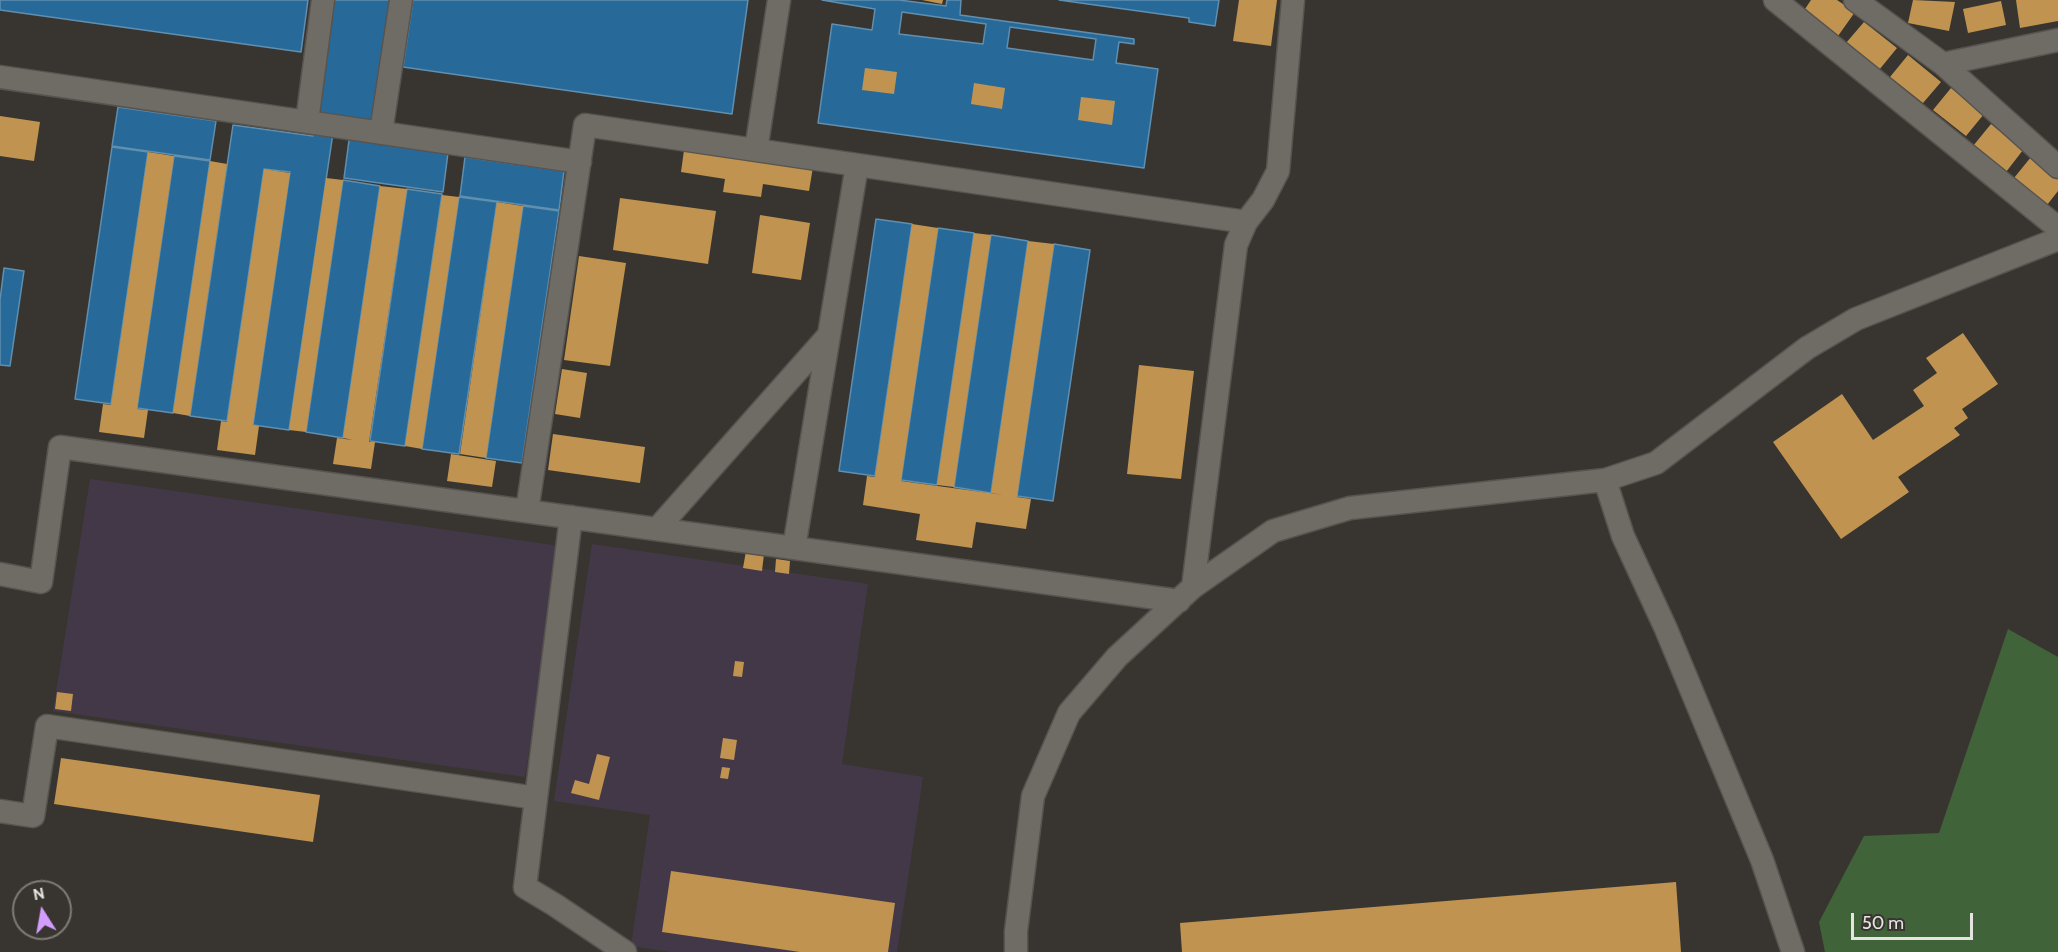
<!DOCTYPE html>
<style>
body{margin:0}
#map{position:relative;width:2058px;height:952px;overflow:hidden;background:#383530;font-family:Cabin,sans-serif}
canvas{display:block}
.north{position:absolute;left:12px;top:880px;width:60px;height:60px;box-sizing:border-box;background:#383530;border:2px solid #7e7b77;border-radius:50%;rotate:349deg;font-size:16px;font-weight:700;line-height:24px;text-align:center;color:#e6e4e1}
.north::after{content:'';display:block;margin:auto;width:21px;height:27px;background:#d29dfd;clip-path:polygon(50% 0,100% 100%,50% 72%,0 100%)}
.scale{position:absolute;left:1851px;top:913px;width:122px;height:27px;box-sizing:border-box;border:3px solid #e6e4e1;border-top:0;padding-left:8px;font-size:18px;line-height:21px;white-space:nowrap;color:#e6e4e1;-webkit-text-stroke:4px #383530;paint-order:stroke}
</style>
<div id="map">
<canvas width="2058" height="952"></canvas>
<div class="north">N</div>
<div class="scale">50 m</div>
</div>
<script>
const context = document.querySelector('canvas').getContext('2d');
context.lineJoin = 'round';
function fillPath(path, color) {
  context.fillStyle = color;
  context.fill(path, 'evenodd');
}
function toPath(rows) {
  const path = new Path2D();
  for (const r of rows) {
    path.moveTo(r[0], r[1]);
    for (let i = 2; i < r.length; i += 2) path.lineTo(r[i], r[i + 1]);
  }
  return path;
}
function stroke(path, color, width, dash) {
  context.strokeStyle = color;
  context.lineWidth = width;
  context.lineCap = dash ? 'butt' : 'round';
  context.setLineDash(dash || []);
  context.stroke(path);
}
fillPath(toPath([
 [90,479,559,546,525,777,53,711],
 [592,544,868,584,842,764,923,777,897,952,671,952,631,946,650,815,554,801]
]), '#433848');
fillPath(toPath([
 [2008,629,2058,657,2058,952,1825,952,1819,922,1864,836,1939,833]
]), '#41633a');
const water = toPath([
 [0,0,308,0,301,52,0,10,0,0],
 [333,0,391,0,372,126,316,117,333,0],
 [413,0,748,0,732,114,403,67,413,0],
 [822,0,899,0,946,6,947,0,961,0,960,15,1134,39,1134,44,1119,42,1116,63,1158,69,1144,168,818,123,832,24,872,30,875,9,822,0],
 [902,12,986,24,983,44,899,34,902,12],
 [1010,27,1096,39,1093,60,1007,48,1010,27],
 [1059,0,1219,0,1215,26,1189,22,1189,18,1059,0],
 [118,107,216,121,210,160,112,146,118,107],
 [233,125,313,136,314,130,333,133,289,430,253,425,290,172,264,169,227,421,190,416,233,125],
 [350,133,448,153,443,192,344,178,350,133],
 [112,147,148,152,111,404,75,399,112,147],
 [174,156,210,161,173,413,137,408,174,156],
 [465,157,564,171,559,210,460,196,465,157],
 [343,180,380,186,343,438,306,432,343,180],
 [407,189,442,194,405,446,370,441,407,189],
 [459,197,497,202,459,454,422,449,459,197],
 [523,206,559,211,522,463,486,458,523,206],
 [876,219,912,224,875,476,839,471,876,219],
 [938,228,974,233,937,485,901,480,938,228],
 [991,235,1028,241,991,493,954,487,991,235],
 [1054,244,1090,250,1053,501,1017,496,1054,244],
 [4,268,24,271,10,366,0,365,0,300,4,268]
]);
fillPath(water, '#276a9a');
stroke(water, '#608faf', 1.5);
fillPath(toPath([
 [922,0,943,0,942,4],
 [1239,0,1277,0,1271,46,1233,41],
 [1811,0,1837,0,1855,12,1838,36,1803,12],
 [1913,0,1955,2,1949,31,1908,23],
 [2016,0,2058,0,2058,21,2020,28],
 [2001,1,2006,25,1968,33,1963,9],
 [1864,22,1897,48,1879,70,1846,43],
 [1908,55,1941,82,1923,103,1890,77],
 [865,68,897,72,894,94,862,90],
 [974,83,1005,88,1002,109,971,104],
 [1951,88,1984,114,1966,136,1933,110],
 [1081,97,1115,101,1112,125,1078,120],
 [0,116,40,122,34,161,0,156],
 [1991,124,2023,150,2006,172,1973,146],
 [685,143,814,161,809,191,763,184,761,197,723,192,725,179,681,172],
 [148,152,174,156,137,409,148,410,144,438,99,432,103,404,111,405],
 [2031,157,2058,178,2058,191,2047,205,2014,178],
 [210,161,227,164,190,416,173,413],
 [264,169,290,173,253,425,259,426,255,455,217,450,221,421,227,422],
 [326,178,343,180,306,432,289,430],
 [380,186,407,189,369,442,375,442,371,469,333,464,337,438,353,440,343,438],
 [442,195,459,197,422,449,405,446],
 [620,198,716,211,708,264,613,250],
 [497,202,523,206,486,458,460,454],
 [760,215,810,223,801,280,752,273],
 [912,224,938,228,901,481,1004,495,991,493,1028,241,1054,244,1017,497,1031,499,1026,529,976,522,972,548,916,540,920,514,863,505,867,476,875,477],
 [974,233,991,235,954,487,937,485],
 [579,256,626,263,610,366,564,360],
 [1963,333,1998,384,1962,409,1968,418,1954,428,1960,435,1898,477,1909,492,1841,539,1773,442,1842,394,1873,440,1924,406,1913,390,1937,373,1926,358],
 [1139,365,1194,371,1181,479,1127,474],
 [562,369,587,373,580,418,555,414],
 [553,434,645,447,640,483,548,470],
 [451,454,496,461,492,487,447,481],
 [746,551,764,554,762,571,743,568],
 [776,559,790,561,789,574,775,572],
 [735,661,744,662,742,677,733,676],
 [57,692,73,694,71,711,55,709],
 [723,738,737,740,734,760,720,758],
 [597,754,610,757,599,800,571,793,575,780,589,784],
 [61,758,320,795,313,842,54,804],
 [722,767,730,768,728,779,720,778],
 [671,871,895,903,888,952,800,952,662,932],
 [1676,882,1681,952,1182,952,1180,923]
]), '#c09450');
const minor = toPath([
 [1775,0,2058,228],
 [1855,0,1943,64,2058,167],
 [1943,64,2058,40],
 [0,77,580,162],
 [307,122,323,0],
 [381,132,401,0],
 [756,150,779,0],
 [1605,480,1623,536,1666,629,1762,860,1793,952],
 [527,511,585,125,1246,222],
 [571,517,525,887,555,905,625,952],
 [657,529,829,335],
 [794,548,857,165],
 [0,574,41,582,60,447,1179,601],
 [1193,587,1236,245,1246,222,1263,200,1278,171,1293,0],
 [0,811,33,816,47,726,536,798],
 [1016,952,1016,931,1033,796,1069,713,1117,657,1193,587,1273,531,1350,508,1605,480,1656,463,1807,348,1856,319,2058,239]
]);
stroke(minor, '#575450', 25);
stroke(minor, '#6f6c66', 22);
</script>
